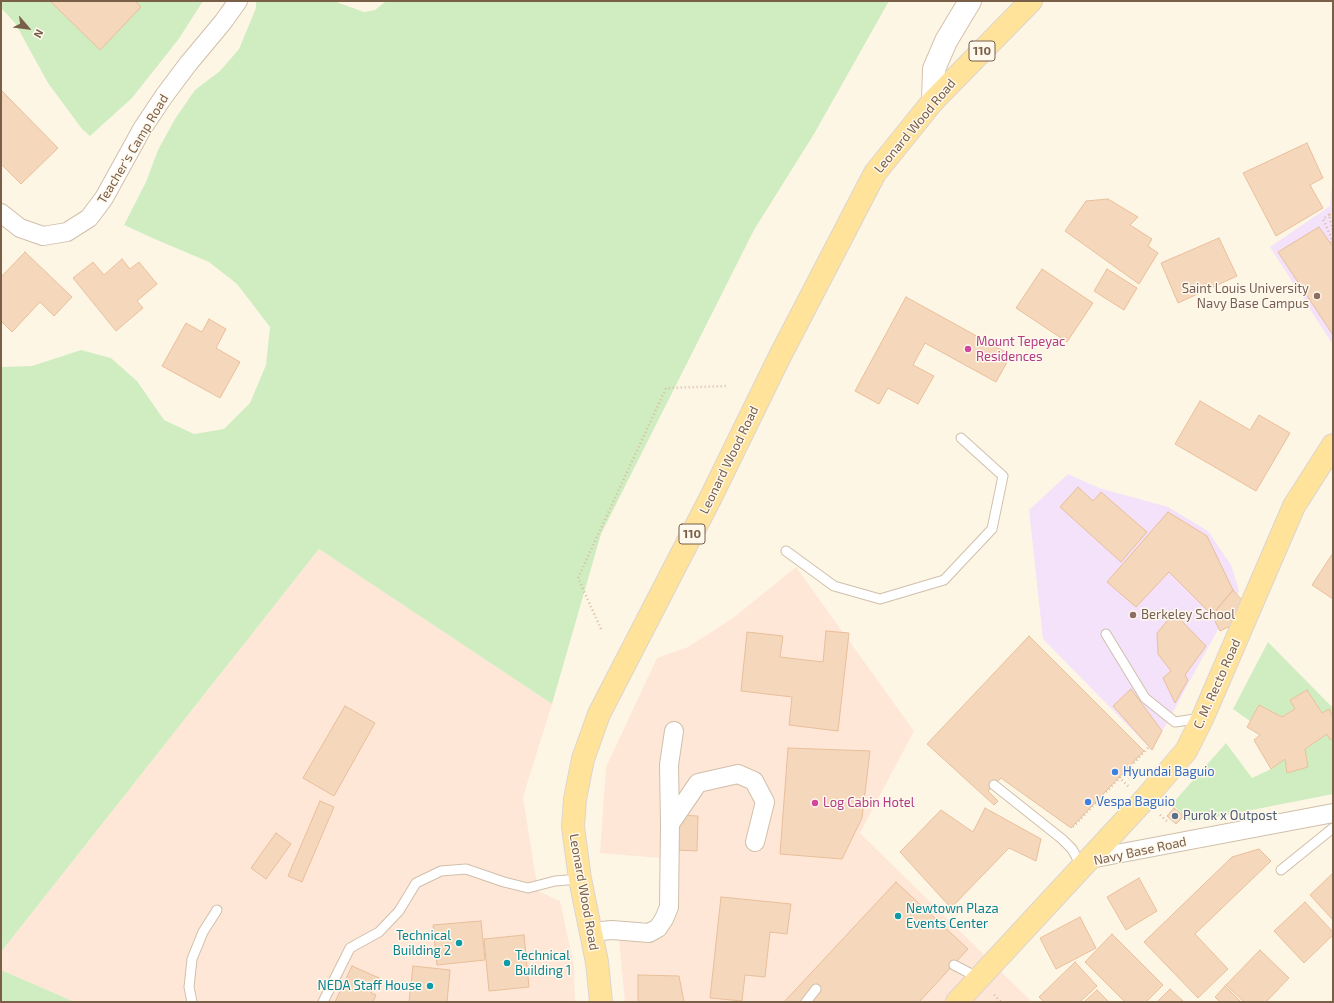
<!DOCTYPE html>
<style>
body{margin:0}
#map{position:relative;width:1334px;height:1003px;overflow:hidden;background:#fef6e5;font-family:"Exo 2",sans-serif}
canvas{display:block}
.frame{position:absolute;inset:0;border:2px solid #795e48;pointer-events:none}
.north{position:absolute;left:8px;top:8px;width:40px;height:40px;-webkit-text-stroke:3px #fff9ed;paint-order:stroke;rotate:118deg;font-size:11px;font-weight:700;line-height:16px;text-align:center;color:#795e48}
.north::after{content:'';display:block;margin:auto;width:14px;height:18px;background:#795e48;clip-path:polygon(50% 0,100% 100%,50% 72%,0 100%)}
</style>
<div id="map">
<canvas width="1334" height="1003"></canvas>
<div class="frame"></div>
<div class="north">N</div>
</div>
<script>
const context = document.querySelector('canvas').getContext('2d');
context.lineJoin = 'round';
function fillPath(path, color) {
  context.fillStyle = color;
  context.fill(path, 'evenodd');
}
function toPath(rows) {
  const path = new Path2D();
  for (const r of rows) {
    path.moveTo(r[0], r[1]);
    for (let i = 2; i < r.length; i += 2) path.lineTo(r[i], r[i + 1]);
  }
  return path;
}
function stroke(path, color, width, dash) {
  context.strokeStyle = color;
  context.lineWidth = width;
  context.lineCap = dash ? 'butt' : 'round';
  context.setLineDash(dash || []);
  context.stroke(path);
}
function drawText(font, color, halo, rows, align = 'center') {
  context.font = font + ' "Exo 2",sans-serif';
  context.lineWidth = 3;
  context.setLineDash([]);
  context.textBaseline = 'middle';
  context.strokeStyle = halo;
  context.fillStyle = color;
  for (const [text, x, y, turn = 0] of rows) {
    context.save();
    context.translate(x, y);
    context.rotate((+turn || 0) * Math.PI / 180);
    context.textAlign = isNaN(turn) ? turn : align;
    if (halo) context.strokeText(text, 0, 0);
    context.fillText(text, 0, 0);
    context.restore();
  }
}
fillPath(toPath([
 [319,549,552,704,523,797,538,891,560,901,574,966,575,1002,75,1002,1,970,1,952],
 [796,567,914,731,860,833,1032,1002,625,1002,619,939,667,923,671,859,600,853,606,767,657,658,688,647,733,618]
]), '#ffe7d8');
fillPath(toPath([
 [1333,169,1333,345,1270,247,1330,206],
 [1068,474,1099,488,1168,507,1208,531,1231,565,1239,591,1152,750,1043,639,1029,510]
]), '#f3e2fa');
fillPath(toPath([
 [1,1,203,1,178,40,132,98,90,136,82,129,48,83,15,23,1,8],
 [256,1,337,1,339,3,364,12,375,10,386,1,889,1,814,134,754,230,601,534,552,704,319,549,1,952,1,367,32,366,81,350,111,358,137,381,164,420,194,434,224,429,250,403,266,365,270,327,237,284,209,262,157,240,124,225,146,182,158,150,175,119,195,90,220,71,239,49,256,8],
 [1268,642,1333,708,1333,717,1329,709,1322,713,1307,690,1290,700,1295,709,1282,717,1259,705,1250,721,1233,709],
 [1327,734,1330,740,1333,738,1333,794,1191,822,1172,804,1226,743,1252,778,1271,769,1285,759,1287,773,1308,767,1305,749],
 [1,970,75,1002,1,1002]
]), '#d0edc2');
const building = toPath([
 [50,1,135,1,141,7,100,50,50,1],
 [1,90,58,148,21,184,1,164,1,90],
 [1307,143,1323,178,1310,185,1323,208,1276,236,1243,173,1307,143],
 [1108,199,1138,217,1130,225,1152,239,1148,246,1158,253,1139,284,1065,231,1086,201,1108,199],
 [1319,227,1333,247,1333,335,1278,252,1319,227],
 [1219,238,1237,276,1178,303,1161,263,1219,238],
 [25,252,72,297,54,316,40,302,12,332,1,321,1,277,25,252],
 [122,259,130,269,139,262,157,284,137,301,143,308,116,331,73,278,93,262,104,275,122,259],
 [1042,269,1093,303,1067,342,1016,308,1042,269],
 [1107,269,1137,288,1124,310,1094,291,1107,269],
 [906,297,1011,355,996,382,925,343,913,365,934,376,918,404,888,388,879,404,855,391,906,297],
 [209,319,226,329,216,348,240,362,220,398,162,366,186,323,202,332,209,319],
 [1200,401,1250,430,1259,415,1290,433,1256,491,1175,444,1200,401],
 [1078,487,1093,501,1101,492,1147,532,1121,562,1060,507,1078,487],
 [1168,512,1207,536,1233,590,1212,615,1169,572,1136,607,1107,582,1168,512],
 [1333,553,1333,599,1312,585,1333,553],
 [1233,590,1243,601,1235,624,1220,631,1212,615,1233,590],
 [1174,613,1206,646,1185,675,1188,680,1175,703,1163,678,1171,671,1158,654,1157,633,1174,613],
 [826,631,849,633,838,731,789,725,792,697,741,691,747,632,783,636,780,657,823,662,826,631],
 [1029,636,1144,751,1071,828,1001,778,988,791,998,801,994,805,927,744,1029,636],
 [1131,689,1162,731,1152,750,1113,706,1131,689],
 [1307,690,1322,713,1329,709,1333,717,1333,738,1330,740,1327,734,1305,749,1308,767,1287,773,1285,759,1271,769,1254,740,1260,735,1247,727,1259,705,1282,717,1295,709,1290,700,1307,690],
 [345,706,375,723,334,796,303,778,345,706],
 [788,748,870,751,862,818,842,859,780,854,788,748],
 [320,801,334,807,302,882,288,876,320,801],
 [985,808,1041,839,1036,861,1009,848,951,908,900,852,941,810,973,832,985,808],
 [1174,808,1184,816,1176,824,1167,816,1174,808],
 [678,815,698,816,697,851,676,850,678,815],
 [276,833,291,844,266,879,251,868,276,833],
 [1259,849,1271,861,1195,934,1228,969,1198,998,1144,942,1232,857,1259,849],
 [1333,873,1333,920,1310,895,1333,873],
 [1139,878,1157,911,1126,930,1107,897,1139,878],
 [896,882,968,949,919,1002,784,1002,896,882],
 [721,897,791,904,787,934,770,932,765,977,745,975,742,1001,710,998,721,897],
 [1305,902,1333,932,1333,935,1304,963,1274,931,1305,902],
 [1080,917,1096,948,1056,969,1040,938,1080,917],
 [481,921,485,960,437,965,433,925,481,921],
 [1112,934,1163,985,1146,1002,1125,1002,1085,962,1112,934],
 [524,935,529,987,489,991,484,939,524,935],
 [1260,950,1289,978,1266,1002,1244,1002,1226,985,1260,950],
 [1075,962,1097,986,1080,1002,1044,1002,1039,997,1075,962],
 [352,966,379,978,371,993,376,995,373,1002,335,1002,352,966],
 [413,966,450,970,447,1002,409,1002,413,966],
 [638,975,679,976,684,1002,638,1002,638,975],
 [1225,986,1241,1002,1220,1002,1215,997,1225,986],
 [1170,989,1184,1002,1157,1002,1170,989],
 [1097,990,1109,1002,1084,1002,1097,990]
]);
fillPath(building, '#f5d7bb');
stroke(building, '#e9bf9a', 1);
const lane = toPath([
 [786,551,834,586,880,599,944,580,992,529,1003,476,961,438],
 [1106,634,1145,698,1175,722,1202,718],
 [994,785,1062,839,1072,849,1082,867],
 [1281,870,1333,828],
 [954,965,979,978],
 [192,1002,189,987,192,959,203,932,217,910],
 [323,1002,350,948,379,932,399,911,416,883,441,871,466,869,504,882,528,888,555,881,580,879],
 [806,1002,816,989]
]);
const street = toPath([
 [1,213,20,228,43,236,67,232,89,218,104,198,142,129,164,96,188,64,223,22,238,1],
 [670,824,698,783,738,774,754,781,765,802,755,842],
 [1090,859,1333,813],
 [591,932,612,930,649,933,658,928,664,919,669,907,670,824,669,765,674,731]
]);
const secondary = toPath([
 [933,101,934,69,946,41,970,1]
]);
const primary = toPath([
 [601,1002,597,962,580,879,573,827,575,799,583,759,599,714,710,499,780,356,875,173,933,101,1031,1],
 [957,1002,1144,800,1186,751,1203,717,1294,506,1333,445]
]);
stroke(lane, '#d0bfaa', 11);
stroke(street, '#d0bfaa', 20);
stroke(secondary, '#d6c1aa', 24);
stroke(primary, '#dcd5cf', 24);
stroke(toPath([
 [1333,211,1329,215,1333,230],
 [1329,215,1323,219,1332,239,1331,244],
 [601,629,578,578,666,388,728,386],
 [1160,815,1169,823],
 [1073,827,1149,747],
 [994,995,1001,1002]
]), '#dabb9d', 2.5, [1, 3]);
stroke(lane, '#fff', 9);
stroke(street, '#fff', 18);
stroke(secondary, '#fff', 22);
stroke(primary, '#ffe39b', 22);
stroke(toPath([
 [1119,777,1129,787]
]), '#dabb9d', 2.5, [1, 3]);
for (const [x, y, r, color] of [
 [1317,296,4,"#8d6e63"],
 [968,349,4,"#d1479c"],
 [1133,615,4,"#8d6e63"],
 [1115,772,4,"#3f7fe0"],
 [1088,802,4,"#3f7fe0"],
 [815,803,4,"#d1479c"],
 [1175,816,4,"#5c6f8a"],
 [898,916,4,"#0f9aa8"],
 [459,943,4,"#0f9aa8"],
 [507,963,4,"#0f9aa8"],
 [430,986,4,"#0f9aa8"]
]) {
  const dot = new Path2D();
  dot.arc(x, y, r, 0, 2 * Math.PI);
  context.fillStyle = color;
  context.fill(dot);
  stroke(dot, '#fff9ed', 1.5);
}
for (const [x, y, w] of [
 [982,51,26],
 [692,534,26]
]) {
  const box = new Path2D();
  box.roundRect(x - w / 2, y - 10, w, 20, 3);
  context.fillStyle = '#fff9ed';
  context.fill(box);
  stroke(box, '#795e48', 1);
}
drawText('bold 12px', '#795e48', null, [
 ["110",982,51],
 ["110",692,534]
]);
drawText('13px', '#795e48', '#fff9ed', [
 ["Leonard Wood Road",915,126,-50],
 ["Teacher's Camp Road",133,149,-59],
 ["Leonard Wood Road",729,460,-64],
 ["C. M. Recto Road",1217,684,-66],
 ["Navy Base Road",1140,851,-12],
 ["Leonard Wood Road",584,892,80]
]);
drawText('13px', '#785e54', '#fff9ed', [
 ["Saint Louis University",1309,289],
 ["Navy Base Campus",1309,304],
 ["Berkeley School",1141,615,"left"]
], 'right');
drawText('13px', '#b23c85', '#fff9ed', [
 ["Mount Tepeyac",976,342],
 ["Residences",976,357],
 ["Log Cabin Hotel",823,803]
], 'left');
drawText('13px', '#366cbe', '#fff9ed', [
 ["Hyundai Baguio",1123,772],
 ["Vespa Baguio",1096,802]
], 'left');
drawText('13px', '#4e5e75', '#fff9ed', [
 ["Purok x Outpost",1183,816]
], 'left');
drawText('13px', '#0d838f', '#fff9ed', [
 ["Newtown Plaza",906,909],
 ["Events Center",906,924],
 ["Technical",451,936,"right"],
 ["Building 2",451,951,"right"],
 ["Technical",515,956],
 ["Building 1",515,971],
 ["NEDA Staff House",422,986,"right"]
], 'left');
</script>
